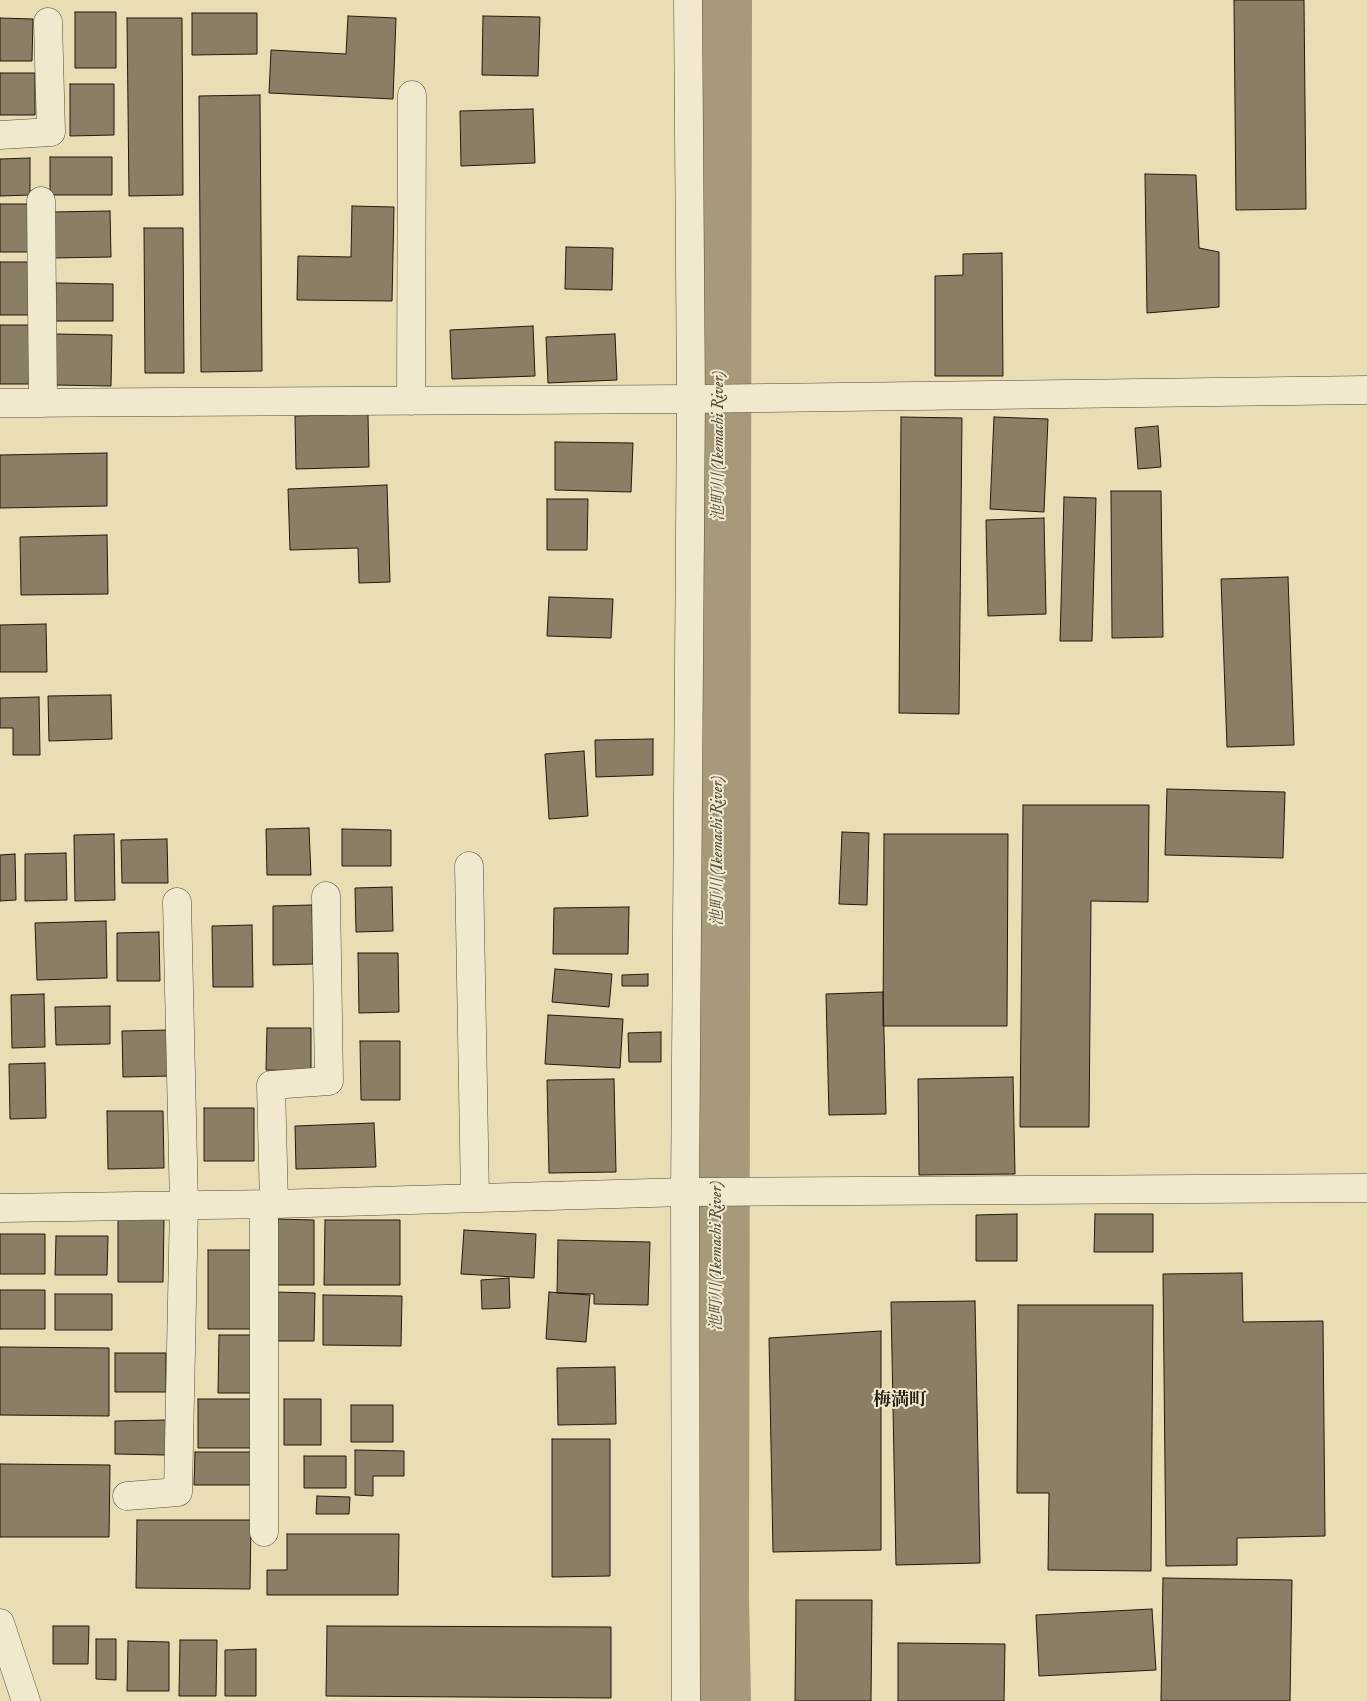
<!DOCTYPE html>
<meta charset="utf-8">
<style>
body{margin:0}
canvas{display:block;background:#e9ddb3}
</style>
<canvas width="1367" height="1701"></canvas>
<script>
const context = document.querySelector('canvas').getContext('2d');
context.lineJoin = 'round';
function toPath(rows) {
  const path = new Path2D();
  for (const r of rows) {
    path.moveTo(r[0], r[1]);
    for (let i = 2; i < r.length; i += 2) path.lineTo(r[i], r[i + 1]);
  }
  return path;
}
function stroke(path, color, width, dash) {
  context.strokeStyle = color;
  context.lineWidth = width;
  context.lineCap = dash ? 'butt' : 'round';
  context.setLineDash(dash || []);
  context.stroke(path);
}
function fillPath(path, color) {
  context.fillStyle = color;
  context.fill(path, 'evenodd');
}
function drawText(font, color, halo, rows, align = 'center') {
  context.font = font + ' "IM FELL English","Noto Serif JP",serif';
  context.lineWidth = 4;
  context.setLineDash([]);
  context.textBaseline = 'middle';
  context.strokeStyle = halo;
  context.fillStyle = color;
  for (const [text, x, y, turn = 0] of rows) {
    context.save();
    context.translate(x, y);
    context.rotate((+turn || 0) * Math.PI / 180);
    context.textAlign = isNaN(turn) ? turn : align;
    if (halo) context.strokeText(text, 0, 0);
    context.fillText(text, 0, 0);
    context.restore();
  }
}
stroke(toPath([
 [720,1701,718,1598,721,0]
]), '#a69a7b', 62);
const building = toPath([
 [1234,0,1304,0,1306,209,1236,210,1234,0],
 [75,12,116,12,116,68,75,68,75,12],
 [192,13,257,13,257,54,192,55,192,13],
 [348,16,396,18,393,99,269,93,271,50,346,54,348,16],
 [483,16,540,17,538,76,482,75,483,16],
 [0,18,33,19,32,61,0,61,0,18],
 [127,18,182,18,183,195,129,196,127,18],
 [0,73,35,73,35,115,0,115,0,73],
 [70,84,114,84,114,135,70,136,70,84],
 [260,95,262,371,201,372,199,96,260,95],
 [533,109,535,163,461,166,460,111,533,109],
 [50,157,112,157,112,195,50,195,50,157],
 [30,158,30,195,0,196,0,159,30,158],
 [1145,174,1196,175,1199,248,1219,252,1219,307,1147,313,1145,174],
 [0,204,31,204,30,252,0,252,0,204],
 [352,206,394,207,392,301,297,300,298,256,351,257,352,206],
 [110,211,111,257,52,258,52,212,110,211],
 [144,228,183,228,184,373,145,373,144,228],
 [566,247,613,248,612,290,565,289,566,247],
 [1002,253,1003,376,935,376,935,276,963,275,963,254,1002,253],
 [0,262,29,262,29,315,0,315,0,262],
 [56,283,113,284,113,321,55,321,56,283],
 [0,325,29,325,29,384,0,384,0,325],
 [533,326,535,376,452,379,450,330,533,326],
 [56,334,112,335,111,386,55,385,56,334],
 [615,334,617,380,548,383,546,337,615,334],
 [368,414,369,467,296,469,295,416,368,414],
 [901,417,962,418,959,714,899,713,901,417],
 [994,417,1048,419,1044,512,990,509,994,417],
 [1158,426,1161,467,1138,469,1135,428,1158,426],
 [555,442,633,443,631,492,555,490,555,442],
 [107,453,107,506,0,508,0,455,107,453],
 [387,485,390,582,359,583,358,548,290,550,288,489,387,485],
 [1111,491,1161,491,1163,637,1112,638,1111,491],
 [1064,497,1096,498,1092,641,1060,641,1064,497],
 [547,499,588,499,587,550,547,550,547,499],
 [1044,518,1046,614,988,616,986,520,1044,518],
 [107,535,108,594,21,595,20,537,107,535],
 [1288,577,1294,745,1227,747,1221,579,1288,577],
 [549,597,613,599,611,638,547,636,549,597],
 [46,624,47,672,0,672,0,625,46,624],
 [111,695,112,739,49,741,48,696,111,695],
 [39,697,40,755,13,755,13,728,0,728,0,698,39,697],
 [653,739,653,775,596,777,595,740,653,739],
 [584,751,588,816,549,819,545,754,584,751],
 [1167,789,1285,792,1283,858,1165,855,1167,789],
 [1023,805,1149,805,1148,902,1091,901,1089,1127,1020,1127,1023,805],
 [309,828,311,875,267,875,266,829,309,828],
 [342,829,391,830,391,866,342,866,342,829],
 [842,832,869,833,867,905,839,904,842,832],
 [114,834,115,900,75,901,74,835,114,834],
 [884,834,1008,834,1007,1026,883,1026,884,834],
 [167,839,168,883,122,883,121,840,167,839],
 [66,853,67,900,25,901,25,854,66,853],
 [15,854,16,900,0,901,0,855,15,854],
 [392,887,393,931,356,932,355,888,392,887],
 [312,905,313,964,273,965,273,906,312,905],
 [629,907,628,954,553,954,554,908,629,907],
 [106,921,107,978,37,980,35,923,106,921],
 [252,925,253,987,213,987,212,926,252,925],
 [159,932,160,981,117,981,117,933,159,932],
 [358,953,398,953,399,1012,359,1013,358,953],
 [555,969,612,974,609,1007,552,1002,555,969],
 [648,974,648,986,622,986,622,975,648,974],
 [883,992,886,1114,829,1115,826,994,883,992],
 [44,994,45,1047,12,1048,11,995,44,994],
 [110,1006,110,1044,56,1045,55,1007,110,1006],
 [548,1015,623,1019,620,1068,545,1064,548,1015],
 [267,1028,311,1028,311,1071,266,1070,267,1028],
 [169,1030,170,1076,123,1077,122,1031,169,1030],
 [661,1032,661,1062,629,1062,628,1033,661,1032],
 [360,1041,400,1041,400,1100,361,1100,360,1041],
 [45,1063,46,1118,10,1119,9,1064,45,1063],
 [1013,1077,1015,1174,919,1175,918,1079,1013,1077],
 [614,1079,616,1172,549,1173,547,1080,614,1079],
 [204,1108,254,1108,254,1161,204,1161,204,1108],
 [107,1111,163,1111,164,1168,108,1169,107,1111],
 [374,1123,376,1167,296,1169,295,1126,374,1123],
 [1017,1214,1017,1261,976,1261,976,1215,1017,1214],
 [1095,1214,1153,1214,1153,1252,1094,1252,1095,1214],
 [118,1217,164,1218,163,1282,118,1282,118,1217],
 [276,1219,314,1220,314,1285,275,1285,276,1219],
 [325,1220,400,1220,400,1285,324,1285,325,1220],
 [464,1230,536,1234,534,1278,461,1274,464,1230],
 [0,1234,45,1234,45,1274,0,1274,0,1234],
 [56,1236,108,1236,107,1275,55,1275,56,1236],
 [558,1240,650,1242,648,1305,594,1304,594,1294,557,1293,558,1240],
 [208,1250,257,1250,256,1329,208,1329,208,1250],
 [1242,1273,1243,1322,1323,1321,1325,1536,1237,1538,1237,1565,1166,1566,1163,1274,1242,1273],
 [509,1278,510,1308,482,1309,481,1280,509,1278],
 [0,1290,45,1290,45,1329,0,1329,0,1290],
 [273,1292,315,1293,314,1341,273,1341,273,1292],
 [549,1292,590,1295,586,1342,546,1339,549,1292],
 [55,1294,112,1294,112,1330,55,1330,55,1294],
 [323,1295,402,1296,401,1346,323,1345,323,1295],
 [975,1301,980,1563,896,1565,891,1302,975,1301],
 [1018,1305,1153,1305,1151,1571,1048,1570,1049,1493,1017,1493,1018,1305],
 [881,1331,881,1550,773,1552,769,1338,881,1331],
 [219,1335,254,1335,254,1393,218,1393,219,1335],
 [0,1347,109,1348,109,1416,0,1415,0,1347],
 [115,1353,166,1353,166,1392,115,1392,115,1353],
 [615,1367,616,1424,558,1425,557,1368,615,1367],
 [198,1399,256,1399,255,1448,198,1448,198,1399],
 [284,1399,321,1399,321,1445,284,1445,284,1399],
 [351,1405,393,1405,393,1442,351,1442,351,1405],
 [166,1420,166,1455,115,1454,115,1421,166,1420],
 [552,1439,610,1439,610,1576,552,1577,552,1439],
 [355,1450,404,1451,404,1476,373,1476,373,1496,355,1495,355,1450],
 [195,1452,254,1452,253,1485,194,1485,195,1452],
 [304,1456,346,1456,346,1488,304,1488,304,1456],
 [0,1464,110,1465,109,1537,0,1537,0,1464],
 [317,1496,350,1497,349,1514,316,1514,317,1496],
 [137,1520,251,1520,250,1589,136,1588,137,1520],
 [287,1534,399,1534,398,1595,267,1595,267,1570,287,1570,287,1534],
 [1163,1578,1292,1580,1290,1701,1161,1701,1163,1578],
 [796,1600,872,1600,871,1701,795,1701,796,1600],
 [1152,1609,1156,1670,1039,1676,1036,1615,1152,1609],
 [53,1626,89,1626,88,1664,53,1664,53,1626],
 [327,1626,611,1627,611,1698,326,1696,327,1626],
 [96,1639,116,1639,116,1680,96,1679,96,1639],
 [180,1640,217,1640,216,1696,179,1696,180,1640],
 [128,1641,169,1642,169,1691,127,1691,128,1641],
 [898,1643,1005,1644,1004,1701,898,1701,898,1643],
 [256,1649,256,1696,225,1696,225,1650,256,1649]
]);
fillPath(building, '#8a7f64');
stroke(building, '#23190f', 1);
const minor = toPath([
 [0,135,51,132,48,22],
 [41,201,43,403],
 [411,401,412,95],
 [0,403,691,399,1367,390],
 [469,866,475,1198],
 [274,1204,271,1085,329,1081,326,896],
 [0,1208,274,1204,685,1192,1367,1188],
 [127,1496,178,1492,184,1205,177,902],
 [264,1532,264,1204],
 [0,1623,26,1701]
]);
const tertiary = toPath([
 [686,1701,685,1192,691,399,688,0]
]);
stroke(minor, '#544a38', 29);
stroke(tertiary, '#544a38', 29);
stroke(minor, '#f1e9ce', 28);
stroke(tertiary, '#f1e9ce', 28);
drawText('italic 16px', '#574d3a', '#f1e9ce', [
 ["池町川 (Ikemachi River)",720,446,-90],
 ["池町川 (Ikemachi River)",719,851,-90],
 ["池町川 (Ikemachi River)",718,1256,-90]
]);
drawText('bold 18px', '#23190f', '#f1e9ce', [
 ["梅満町",900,1401]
]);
</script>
